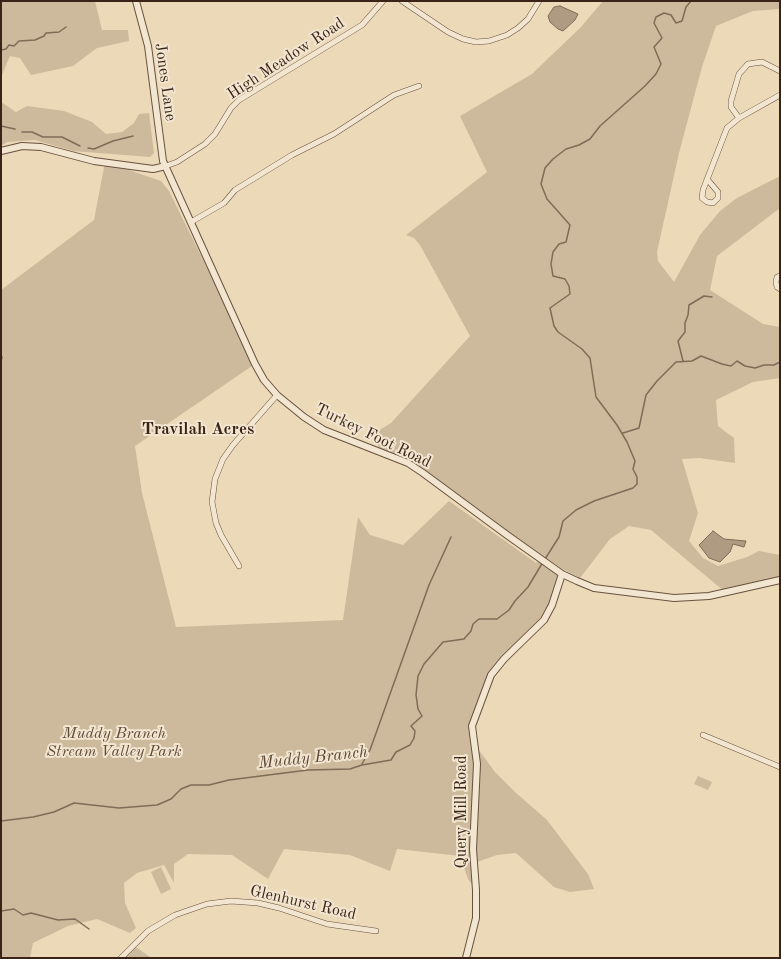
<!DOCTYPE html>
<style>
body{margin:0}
#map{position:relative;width:781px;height:959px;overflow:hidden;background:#ebd9b8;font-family:"Old Standard TT",serif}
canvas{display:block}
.frame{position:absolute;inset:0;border:2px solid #3b2417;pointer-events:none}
</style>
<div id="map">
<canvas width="781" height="959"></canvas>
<div class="frame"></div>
</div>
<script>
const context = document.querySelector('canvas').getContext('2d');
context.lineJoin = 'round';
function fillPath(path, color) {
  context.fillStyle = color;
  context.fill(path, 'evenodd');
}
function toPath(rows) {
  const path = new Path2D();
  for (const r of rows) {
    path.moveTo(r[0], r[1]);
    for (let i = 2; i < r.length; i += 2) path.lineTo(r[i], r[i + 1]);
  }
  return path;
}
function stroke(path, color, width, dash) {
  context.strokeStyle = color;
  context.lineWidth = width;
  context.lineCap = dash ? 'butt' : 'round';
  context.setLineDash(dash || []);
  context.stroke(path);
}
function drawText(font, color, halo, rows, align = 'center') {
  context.font = font + ' "Old Standard TT",serif';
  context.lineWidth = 4;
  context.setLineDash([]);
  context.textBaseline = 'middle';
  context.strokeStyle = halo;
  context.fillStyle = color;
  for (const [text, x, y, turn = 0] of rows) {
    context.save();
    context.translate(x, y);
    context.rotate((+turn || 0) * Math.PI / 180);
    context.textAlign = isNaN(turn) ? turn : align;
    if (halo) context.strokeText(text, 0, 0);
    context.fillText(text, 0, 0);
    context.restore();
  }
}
fillPath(toPath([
 [1,1,95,1,102,30,128,30,129,41,97,48,73,66,31,75,20,58,10,56,1,77],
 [603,1,780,1,780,9,753,11,716,26,702,67,679,153,657,252,658,261,674,282,700,235,720,211,737,198,780,176,780,208,717,256,710,290,763,324,780,327,780,378,753,382,716,400,718,426,734,438,735,463,700,458,682,459,698,513,689,541,703,558,718,566,747,557,759,551,780,555,780,580,725,592,651,530,629,526,610,539,580,578,564,570,512,534,421,467,401,456,379,448,377,443,374,442,375,439,373,434,391,423,470,336,420,245,414,238,406,235,487,172,460,116,532,74,581,27],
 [1,102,16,112,27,106,64,111,92,122,106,134,122,132,134,123,139,114,149,113,154,153,150,157,73,151,35,140,7,142,1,146],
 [105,162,161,181,169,191,213,280,252,366,135,446,142,493,176,627,343,620,358,517,370,535,403,545,449,501,536,563,539,561,557,575,557,581,549,604,541,617,532,630,489,674,469,725,470,738,495,772,515,792,547,820,588,874,594,889,570,892,554,887,516,853,497,855,474,863,476,890,468,879,460,856,397,849,390,871,350,855,284,849,268,879,232,855,188,854,174,864,174,883,164,865,137,873,124,883,125,903,136,928,130,933,97,919,68,926,33,943,30,958,1,958,1,290,94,220],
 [698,776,712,782,708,790,694,784],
 [161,867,171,889,161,894,151,872],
 [133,945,150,957,154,958,121,958]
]), '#cdba9d');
const water = toPath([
 [560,6,578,14,575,20,563,31,558,29,550,22,548,16,554,7,560,6],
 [713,531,724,539,746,541,744,547,733,544,730,552,720,562,709,558,699,545,713,531]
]);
fillPath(water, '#af9b81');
stroke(water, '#816b57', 1);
stroke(toPath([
 [1,50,6,49,9,45,14,46,19,41,35,40,44,36,46,33,59,32,66,27],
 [1,126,15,129],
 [22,132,32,132,43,137,62,137,80,146],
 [88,148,94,149,113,141,133,136],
 [1,361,2,357],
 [683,361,678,341,685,332,685,323,688,315,689,305,704,296,712,297],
 [623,433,639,428,646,395,657,381,676,362,692,361,701,356,722,364,731,366,737,361,745,366,755,368,764,365,774,365,780,362],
 [545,559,559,537,563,521,576,510,594,501,633,488,637,484,637,477,633,469,635,461,627,442,617,425,596,397,590,358,582,349,558,332,554,326,550,308,570,294,569,286,565,279,553,276,551,264,553,252,559,244,566,242,570,225,547,199,541,184,545,168,553,159,566,149,579,145,590,139,600,126,645,86,656,74,661,64,654,47,662,38,654,23,656,17,664,13,671,15,676,23,682,21,686,7,691,1],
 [362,764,370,750,429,585,451,537],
 [1,821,33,817,54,812,74,803,119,808,157,805,171,799,181,789,191,785,209,785,229,780,308,770,350,769,362,765,391,760,396,752,410,745,414,738,415,731,411,726,422,716,418,709,416,695,418,676,424,664,443,642,464,639,471,631,473,624,479,619,497,619,509,610,515,601,528,587,543,562],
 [1,911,14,909,23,915,31,913,58,920,75,919,89,929]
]), '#816b57', 1.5);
const minor = toPath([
 [402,1,448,32,463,39,476,42,489,41,507,35,518,28,528,19,539,1],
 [739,118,731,107,731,101,739,74,748,64,762,62,780,71],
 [166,166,177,162,205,144,215,134,231,108,239,100,362,25,383,1],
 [707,179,718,192,718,198,713,203,707,202,702,198,703,190,727,128,739,118,780,95],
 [191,222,224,203,235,190,292,155,334,134,394,95,419,86],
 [780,276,777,277,776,282,777,287,780,289],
 [239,566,221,535,216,523,212,502,215,479,223,459,233,445,277,395],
 [703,735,780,767],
 [121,958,148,931,175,915,207,904,231,901,258,903,279,908,327,924,376,931]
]);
const tertiary = toPath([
 [136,1,148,46,163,161,255,364,264,380,277,395,304,417,324,430,408,463,423,473,507,535,562,574,577,581,594,588,674,598,709,596,780,580],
 [1,151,22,146,41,147,94,161,153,169,166,166],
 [466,958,476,918,476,890,473,849,477,764,472,726,491,675,504,659,544,620,552,605,562,574]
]);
stroke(minor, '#67513f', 6);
stroke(tertiary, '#67513f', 8);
stroke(minor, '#f2e6d1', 5);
stroke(tertiary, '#f2e6d1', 6);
drawText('16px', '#3b2417', '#f2e6d1', [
 ["High Meadow Road",286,59,-33],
 ["Jones Lane",165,82,82],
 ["Turkey Foot Road",373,436,26],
 ["Query Mill Road",462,812,-90],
 ["Glenhurst Road",303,903,13]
]);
drawText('italic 16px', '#604a38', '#f2e6d1', [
 ["Muddy Branch",114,734],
 ["Stream Valley Park",114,752]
]);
drawText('bold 17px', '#3b2417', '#f2e6d1', [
 ["Travilah Acres",198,430]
]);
drawText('italic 17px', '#5e4837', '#f2e6d1', [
 ["Muddy Branch",313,758,-6]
]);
</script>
